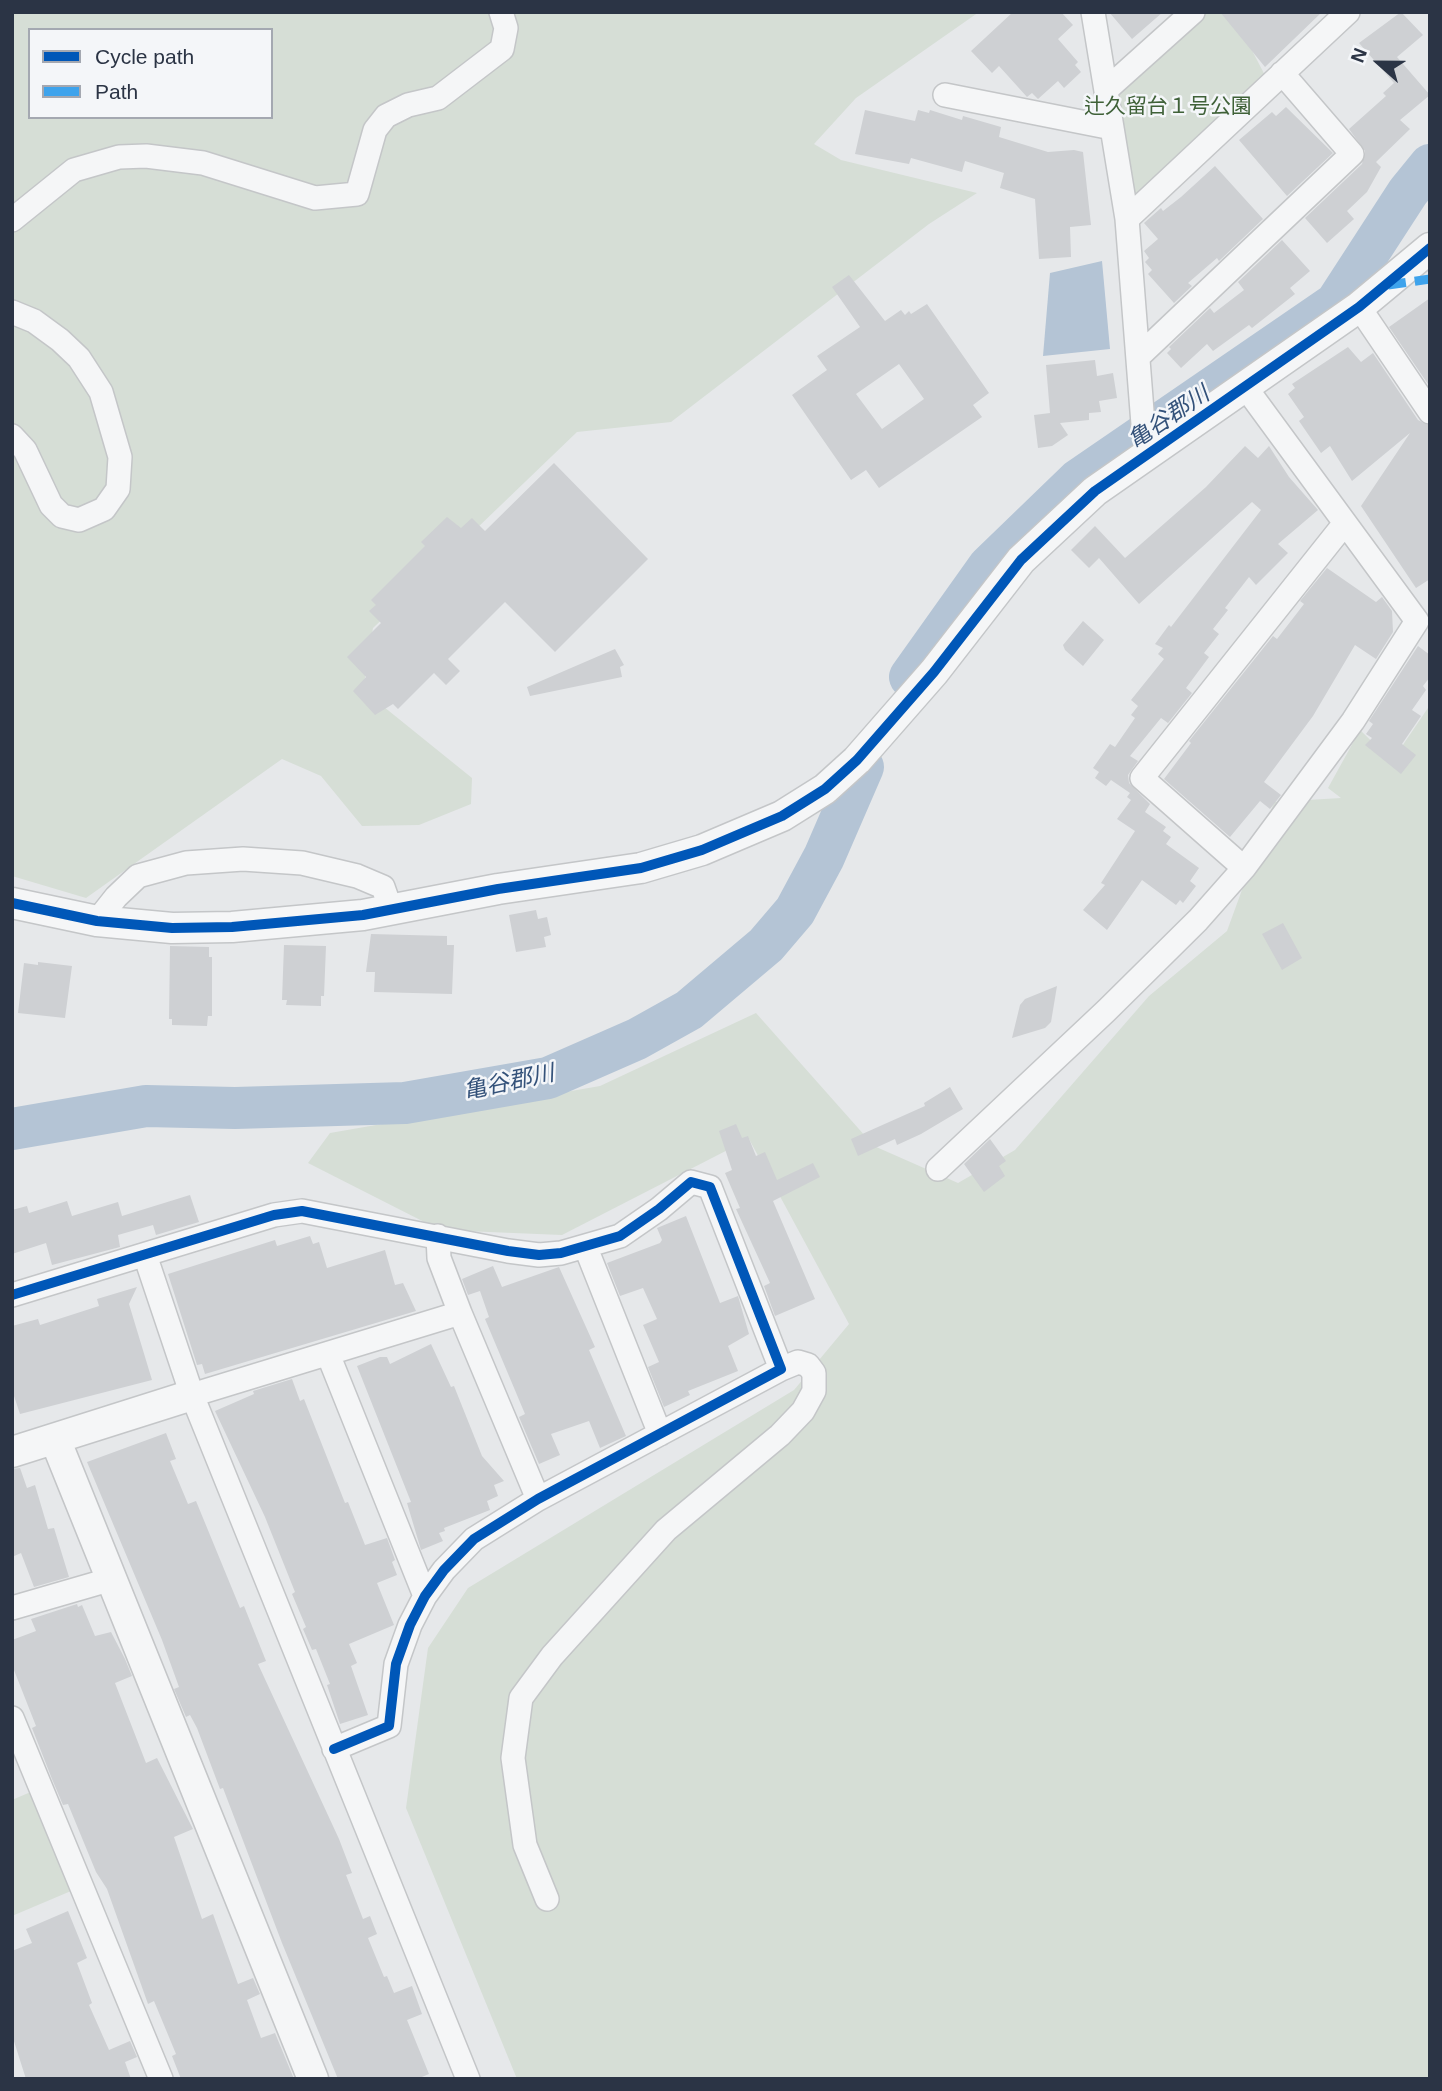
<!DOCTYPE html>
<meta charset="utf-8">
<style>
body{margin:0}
#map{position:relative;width:1442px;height:2091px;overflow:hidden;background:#e6e8ea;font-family:Helvetica,sans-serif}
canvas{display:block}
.frame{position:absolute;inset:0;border:14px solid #2b3445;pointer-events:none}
.legend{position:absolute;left:28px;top:28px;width:245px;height:91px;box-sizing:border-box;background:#f4f6f9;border:2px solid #a4a8b1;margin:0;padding:9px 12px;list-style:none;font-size:21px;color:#2b3445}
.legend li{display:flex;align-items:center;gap:14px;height:35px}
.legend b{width:35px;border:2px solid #a4a8b1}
.north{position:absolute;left:1344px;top:28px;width:70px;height:70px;-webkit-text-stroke:5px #f4f6f9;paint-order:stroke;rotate:291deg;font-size:19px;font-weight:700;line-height:28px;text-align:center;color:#2b3445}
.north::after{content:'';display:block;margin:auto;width:24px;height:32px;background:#2b3445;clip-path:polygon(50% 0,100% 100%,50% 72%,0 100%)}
</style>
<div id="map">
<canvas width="1442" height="2091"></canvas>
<div class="frame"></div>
<ul class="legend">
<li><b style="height:9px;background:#0057b8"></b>Cycle path</li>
<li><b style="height:9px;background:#3ea3ec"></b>Path</li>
</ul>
<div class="north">N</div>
</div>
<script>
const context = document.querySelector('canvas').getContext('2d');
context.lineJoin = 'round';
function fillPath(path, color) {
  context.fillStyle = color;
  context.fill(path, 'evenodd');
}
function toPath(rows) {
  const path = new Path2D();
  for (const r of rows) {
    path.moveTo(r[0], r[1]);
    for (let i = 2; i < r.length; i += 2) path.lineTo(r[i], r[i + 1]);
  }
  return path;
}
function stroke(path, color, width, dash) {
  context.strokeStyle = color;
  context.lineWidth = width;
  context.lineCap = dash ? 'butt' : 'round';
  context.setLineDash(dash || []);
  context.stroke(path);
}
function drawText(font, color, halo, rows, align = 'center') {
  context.font = font + ' Helvetica,"Noto Sans JP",sans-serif';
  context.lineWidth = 5;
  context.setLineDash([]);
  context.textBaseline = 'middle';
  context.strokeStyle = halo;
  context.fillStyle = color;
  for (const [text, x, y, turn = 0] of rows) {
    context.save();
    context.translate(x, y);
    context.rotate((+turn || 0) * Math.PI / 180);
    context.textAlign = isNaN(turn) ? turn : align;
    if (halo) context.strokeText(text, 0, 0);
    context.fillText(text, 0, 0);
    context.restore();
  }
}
fillPath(toPath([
 [12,12,979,12,856,98,814,144,841,160,977,193,929,224,671,422,577,432,373,628,363,690,472,778,471,804,419,825,362,826,321,776,282,759,86,898,12,876],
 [30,30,271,30,271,117,30,117],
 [1193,12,1232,12,1270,85,1127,219,1106,90],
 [1430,705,1430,2079,517,2079,406,1808,428,1648,468,1588,794,1390,849,1324,749,1139,562,1235,440,1230,308,1163,330,1133,600,1086,756,1013,874,1146,958,1183,1015,1150,1149,996,1227,931,1274,802,1341,798,1328,788,1360,730,1392,761],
 [33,1791,71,1891,12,1916,12,1800]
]), '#d6ded6');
fillPath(toPath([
 [1102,261,1110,349,1043,356,1050,273]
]), '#b4c4d5');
stroke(toPath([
 [910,677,989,566,1078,480,1336,303,1408,192,1430,165],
 [12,1129,146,1106,235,1108,405,1103,548,1078,637,1039,689,1010,766,945,795,911,824,857,863,767]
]), '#b4c4d5', 42);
fillPath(toPath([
 [1013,12,1061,12,1073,25,1058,39,1078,62,1075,65,1081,72,1064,88,1058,81,1038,99,1032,93,1027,97,999,66,992,73,971,51],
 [1109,12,1163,12,1132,39],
 [1220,12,1322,12,1265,67],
 [1401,12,1423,35,1397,57,1430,95,1400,120,1410,129,1376,162,1381,167,1367,192,1347,211,1354,219,1327,243,1305,218,1362,164,1365,151,1349,129,1386,96,1383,93,1394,83,1359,43],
 [1286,107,1333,153,1287,196,1239,140,1272,112,1276,116],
 [865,110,915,121,918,110,929,113,930,110,962,120,963,116,1001,127,999,137,1048,152,1074,150,1083,152,1091,225,1070,227,1071,257,1039,259,1035,199,1000,188,1004,173,965,161,962,172,911,158,909,164,855,154],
 [1215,166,1263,219,1219,261,1217,258,1188,283,1192,286,1174,303,1148,274,1152,270,1145,262,1149,258,1144,251,1158,239,1144,223,1161,208,1163,211,1181,197],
 [1282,240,1310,271,1290,288,1295,294,1252,328,1249,325,1213,351,1207,344,1181,368,1167,353,1171,349,1169,347,1210,308,1214,313,1244,290,1238,282],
 [849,275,885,321,901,310,905,315,909,311,911,314,927,304,989,393,973,405,982,417,879,488,866,470,851,480,792,395,827,370,817,356,860,327,832,287],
 [899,364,924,399,882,429,856,394],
 [1430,298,1430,387,1389,327],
 [1348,347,1361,362,1373,353,1418,420,1430,426,1430,579,1416,588,1361,506,1410,433,1352,481,1330,446,1321,453,1299,421,1304,417,1288,394,1295,388,1292,384],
 [1095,360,1097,376,1113,373,1117,398,1099,401,1101,412,1089,413,1089,420,1060,423,1068,435,1052,446,1038,448,1034,415,1050,413,1046,365],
 [1245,446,1258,458,1269,446,1289,477,1318,510,1278,544,1288,553,1256,585,1249,577,1225,608,1228,610,1213,629,1219,634,1204,653,1209,657,1186,688,1192,693,1168,723,1161,718,1130,756,1138,761,1128,775,1129,783,1150,804,1145,812,1166,827,1163,831,1171,837,1166,844,1199,868,1190,881,1196,886,1183,903,1180,900,1176,905,1142,880,1107,930,1083,910,1105,885,1101,883,1135,831,1117,819,1131,800,1127,797,1130,793,1111,780,1106,786,1095,778,1099,772,1093,768,1110,744,1115,747,1135,718,1131,715,1138,706,1131,700,1164,659,1158,654,1163,648,1155,644,1169,625,1171,627,1261,510,1252,502,1139,604,1099,558,1089,568,1071,550,1095,526,1125,558,1206,487],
 [554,463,648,559,555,652,505,602,448,659,460,671,446,685,434,673,398,709,393,704,375,715,353,691,366,677,347,657,381,623,369,611,376,605,371,600,425,546,421,542,447,517,461,528,472,518,485,531],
 [1327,568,1376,602,1382,597,1392,611,1393,632,1376,659,1355,645,1313,716,1264,782,1281,795,1270,809,1260,801,1230,837,1164,779,1191,743,1189,741,1273,636,1277,639,1304,604,1300,601],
 [1083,621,1104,640,1083,666,1065,650,1063,645],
 [1418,646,1430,655,1430,677,1423,686,1426,690,1412,710,1421,716,1402,744,1416,755,1401,774,1365,745,1372,738,1366,734,1373,724,1369,721],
 [615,649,624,665,620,667,622,677,530,696,527,687],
 [536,910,538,919,547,917,551,935,544,937,546,947,516,952,509,915],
 [1283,923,1302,958,1282,970,1262,934],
 [371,934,447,936,447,945,454,945,452,994,374,992,375,972,366,972],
 [284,945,326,946,324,996,321,996,321,1006,286,1005,287,1000,282,1000],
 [170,946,209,947,209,957,212,957,212,1016,208,1016,207,1026,172,1025,172,1019,169,1019],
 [38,962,72,966,65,1018,18,1013,24,963,38,965],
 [1057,986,1051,1022,1045,1028,1012,1038,1020,1005,1025,999],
 [950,1087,963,1109,921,1134,897,1145,895,1139,858,1156,851,1139,925,1106,924,1103],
 [736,1124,742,1138,748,1136,756,1156,765,1152,777,1180,813,1163,820,1177,773,1201,815,1299,775,1316,764,1286,770,1283,736,1209,740,1208,725,1173,732,1170,719,1131],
 [990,1139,1006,1161,999,1166,1005,1176,984,1192,964,1164],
 [190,1195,199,1222,156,1235,153,1225,118,1235,120,1247,52,1265,46,1243,12,1254,12,1210,27,1206,29,1213,67,1201,72,1216,118,1202,122,1216],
 [686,1216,720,1303,738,1296,749,1334,728,1346,738,1371,688,1391,690,1395,664,1407,648,1367,659,1362,643,1325,657,1319,643,1288,620,1296,607,1263,660,1243,662,1240,657,1228],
 [310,1236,313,1244,319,1242,327,1268,385,1250,395,1285,403,1283,416,1311,205,1374,202,1364,197,1365,168,1274,275,1240,277,1246],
 [493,1266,502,1287,559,1267,595,1347,589,1350,626,1436,600,1448,589,1421,551,1434,560,1455,539,1464,519,1417,525,1414,485,1319,489,1317,480,1291,468,1295,462,1279],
 [137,1287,129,1304,152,1380,20,1414,12,1390,12,1326,38,1319,40,1325,99,1306,97,1299],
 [431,1344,451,1387,454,1386,482,1456,504,1481,494,1485,498,1496,487,1501,490,1510,444,1528,445,1531,439,1533,443,1541,421,1550,407,1503,411,1502,357,1366,380,1357,387,1357,390,1364],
 [292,1379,300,1401,304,1399,345,1503,348,1502,365,1545,387,1538,395,1560,392,1562,397,1575,377,1583,394,1625,349,1644,357,1663,351,1666,368,1715,340,1724,327,1685,330,1684,316,1649,312,1650,303,1629,306,1627,292,1594,295,1592,265,1517,215,1411,254,1394,253,1391],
 [166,1433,176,1459,170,1461,188,1504,196,1501,240,1608,244,1606,266,1661,258,1664,339,1839,352,1873,346,1875,363,1919,370,1916,377,1934,368,1938,384,1977,387,1976,394,1993,412,1986,422,2014,407,2020,429,2074,417,2079,338,2079,282,1943,223,1788,220,1789,197,1728,190,1715,186,1717,174,1689,179,1687,162,1640,87,1462],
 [20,1468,27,1488,35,1485,48,1529,54,1528,69,1577,34,1587,21,1553,12,1557,12,1469],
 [77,1604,78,1607,82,1605,95,1636,111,1632,125,1659,132,1676,115,1683,146,1763,157,1758,193,1829,174,1837,202,1919,213,1914,238,1984,253,1978,260,1994,247,2000,261,2038,275,2033,294,2079,181,2079,172,2056,176,2054,154,2001,148,2004,107,1889,96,1872,68,1804,63,1805,52,1779,32,1728,36,1726,12,1665,12,1640,36,1631,31,1619],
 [68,1911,87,1958,77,1963,92,2003,89,2005,109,2050,130,2041,137,2057,125,2062,131,2079,26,2079,12,2035,12,1951,32,1943,26,1929]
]), '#ced0d3');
const minor = toPath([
 [1093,12,1127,219,1143,424],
 [1106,90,1193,12],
 [945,95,1112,128],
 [1127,219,1348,12],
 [12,220,74,170,119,157,146,156,203,163,315,198,357,194,375,130,386,116,408,105,438,98,502,49,506,28,501,12],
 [1359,307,1430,412],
 [12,312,34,321,60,340,79,358,101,392,120,457,118,489,104,509,79,520,62,516,51,505,25,450,12,436],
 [1138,357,1352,154,1282,73],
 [1244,868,1142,778,1345,523],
 [97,921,116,897,138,876,186,863,243,859,302,863,357,876,383,887,391,910],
 [938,1169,1106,1011,1198,920,1244,868,1353,721,1417,621,1246,388],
 [438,1236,439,1258,460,1313],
 [586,1248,660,1434],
 [145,1255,192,1395,468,2079],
 [12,1295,274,1215,302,1211,508,1251,539,1255,561,1253,620,1236,659,1209,691,1182,710,1187,781,1369,538,1499,474,1539,444,1570,425,1596,410,1625,396,1664,389,1726,334,1749],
 [328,1354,425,1596],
 [192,1395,460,1313,538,1499],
 [12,1608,112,1579],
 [12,1718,161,2079],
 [547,1899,525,1845,513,1758,521,1698,552,1656,666,1530,780,1435,803,1411,814,1391,814,1373,808,1365,798,1362,781,1369]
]);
const tertiary = toPath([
 [12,903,97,921,172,928,232,927,363,915,498,889,641,868,702,850,782,816,825,789,857,760,934,672,1021,560,1095,491,1359,307,1430,248],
 [55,1439,313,2079],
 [12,1452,192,1395]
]);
stroke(minor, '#c4c6c8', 26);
stroke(tertiary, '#c4c6c8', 33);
stroke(minor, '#f5f6f7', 23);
stroke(tertiary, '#f5f6f7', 30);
stroke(toPath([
 [1388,285,1430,279]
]), '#3ea3ec', 9, [18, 9]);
stroke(toPath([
 [12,903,97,921,172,928,232,927,363,915,498,889,641,868,702,850,782,816,825,789,857,760,934,672,1021,560,1095,491,1359,307,1430,248],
 [12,1295,274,1215,302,1211,508,1251,539,1255,561,1253,620,1236,659,1209,691,1182,710,1187,781,1369,538,1499,474,1539,444,1570,425,1596,410,1625,396,1664,389,1726,334,1749]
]), '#0057b8', 10);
drawText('21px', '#3f6138', '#f4f6f9', [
 ["辻久留台１号公園",1168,107]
]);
drawText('italic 23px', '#34527a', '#f4f6f9', [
 ["亀谷郡川",1169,418,-34],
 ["亀谷郡川",509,1083,-12]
]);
</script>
